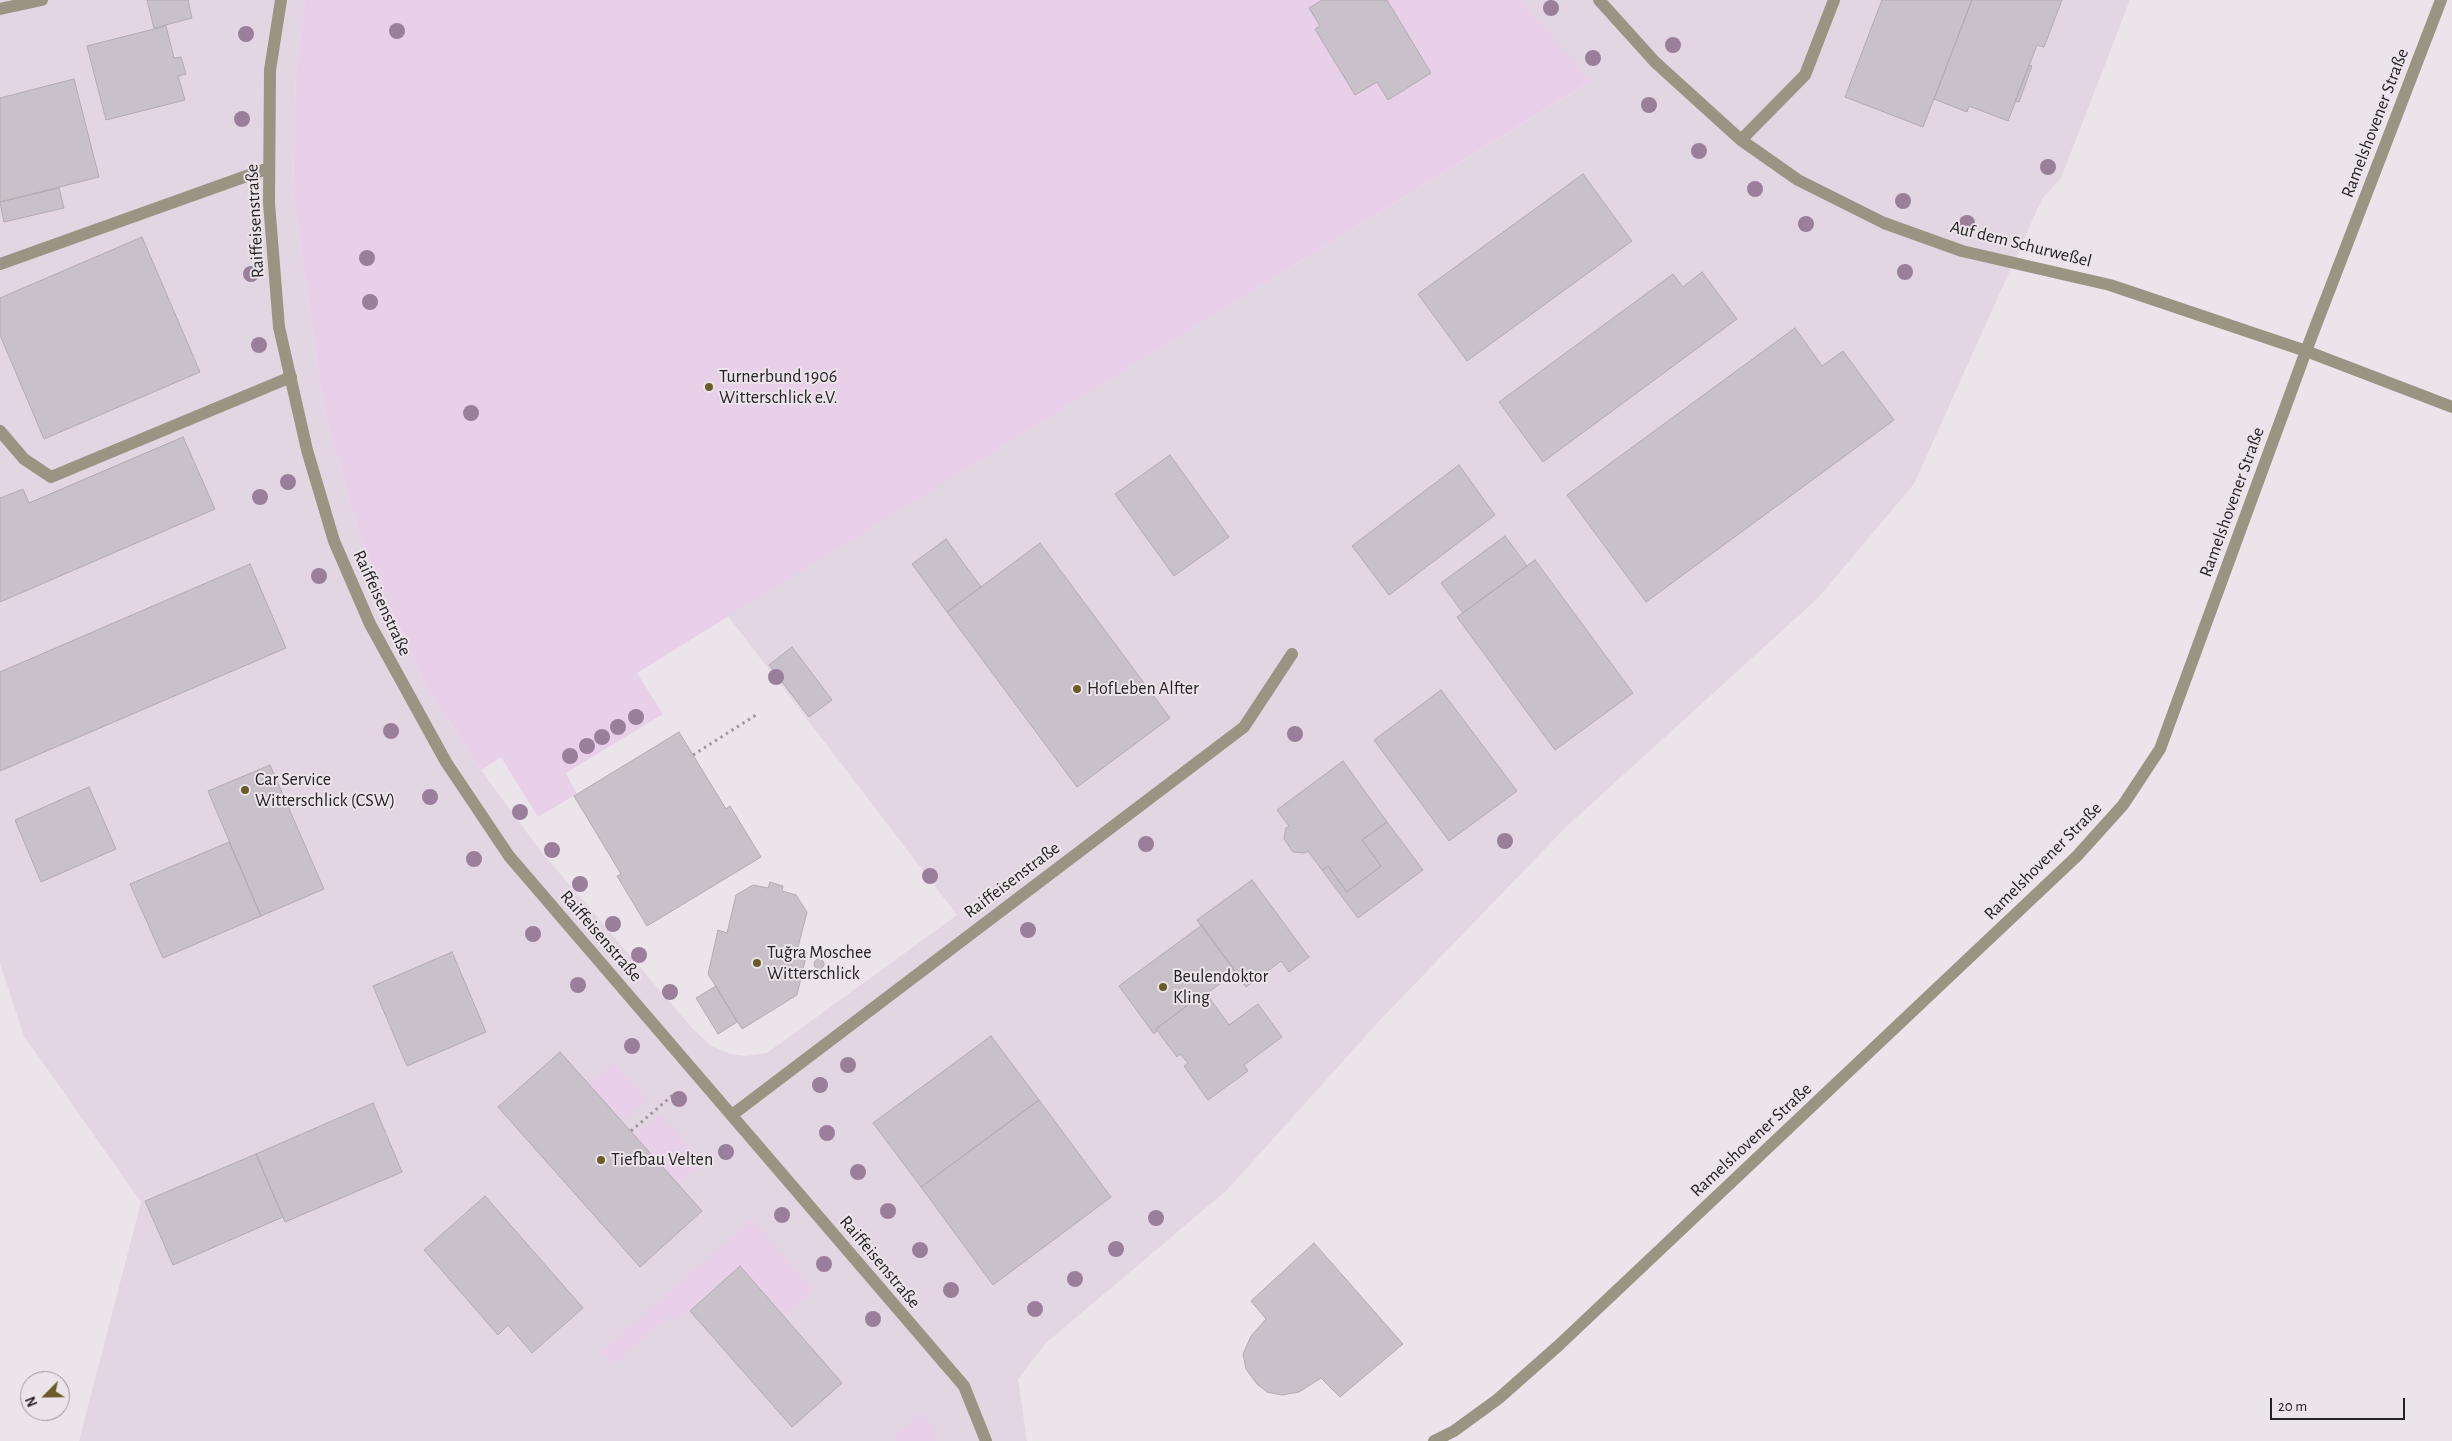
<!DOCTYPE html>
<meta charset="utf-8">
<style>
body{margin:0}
#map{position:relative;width:2452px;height:1441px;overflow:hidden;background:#ece4eb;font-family:"Alegreya Sans",sans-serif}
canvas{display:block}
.north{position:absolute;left:20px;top:1371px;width:50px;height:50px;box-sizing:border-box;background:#ece4eb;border:1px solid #9c969b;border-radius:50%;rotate:247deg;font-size:14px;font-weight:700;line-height:20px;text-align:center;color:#242123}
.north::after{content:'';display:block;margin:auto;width:18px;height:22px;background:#6a5c29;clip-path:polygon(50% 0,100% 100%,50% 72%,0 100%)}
.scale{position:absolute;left:2270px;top:1398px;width:135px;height:22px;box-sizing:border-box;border:2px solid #242123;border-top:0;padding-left:6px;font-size:15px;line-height:18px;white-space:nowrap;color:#242123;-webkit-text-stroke:4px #ece4eb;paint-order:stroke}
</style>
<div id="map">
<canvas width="2452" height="1441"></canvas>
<div class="north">N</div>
<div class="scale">20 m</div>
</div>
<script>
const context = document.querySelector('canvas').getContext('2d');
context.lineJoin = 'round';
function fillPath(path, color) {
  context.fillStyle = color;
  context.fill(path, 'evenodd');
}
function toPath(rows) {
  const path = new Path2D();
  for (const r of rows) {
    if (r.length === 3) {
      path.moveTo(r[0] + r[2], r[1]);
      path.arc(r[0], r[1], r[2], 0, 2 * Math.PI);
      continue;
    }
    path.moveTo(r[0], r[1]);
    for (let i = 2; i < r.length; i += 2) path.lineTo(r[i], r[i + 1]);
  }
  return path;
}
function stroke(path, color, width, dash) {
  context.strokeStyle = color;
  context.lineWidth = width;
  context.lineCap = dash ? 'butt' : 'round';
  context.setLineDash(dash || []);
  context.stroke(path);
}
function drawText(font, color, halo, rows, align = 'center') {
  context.font = font + ' "Alegreya Sans",sans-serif';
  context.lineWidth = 4;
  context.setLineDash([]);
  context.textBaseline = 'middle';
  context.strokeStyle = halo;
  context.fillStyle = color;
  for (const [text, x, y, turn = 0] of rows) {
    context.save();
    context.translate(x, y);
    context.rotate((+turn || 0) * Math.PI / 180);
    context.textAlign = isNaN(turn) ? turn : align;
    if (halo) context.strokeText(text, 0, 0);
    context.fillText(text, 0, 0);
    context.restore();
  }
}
fillPath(toPath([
 [0,0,305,0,296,72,293,191,324,410,360,538,425,685,481,770,539,849,692,1028,710,1045,730,1054,746,1056,767,1053,957,915,728,616,1590,82,1521,0,2130,0,2061,178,2042,199,1914,484,1818,598,1566,827,1381,1019,1227,1190,1046,1343,1018,1379,1027,1441,79,1441,141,1202,24,1036,0,963]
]), '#e3d6e3');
fillPath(toPath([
 [305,0,1521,0,1591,81,637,673,663,714,566,773,577,794,538,817,501,757,481,770,425,685,360,538,324,410,293,191,296,72],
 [614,1062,647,1099,622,1122,589,1084],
 [660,1114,703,1162,678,1184,635,1136],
 [752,1219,814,1290,784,1317,740,1267,675,1323,669,1316,613,1365,602,1352],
 [923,1411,935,1431,938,1441,896,1441,896,1435]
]), '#e9d0e9');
const building = toPath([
 [147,0,188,0,192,18,154,28,147,0],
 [1322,0,1387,0,1431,73,1388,100,1377,82,1355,95,1315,29,1320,26,1309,8,1322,0],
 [1882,0,1972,0,1923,127,1845,97,1882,0],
 [1972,0,2062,0,2044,47,2037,45,2008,121,1969,106,1967,112,1934,99,1972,0],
 [166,26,174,58,181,57,186,74,178,76,185,100,106,120,87,46,166,26],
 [2029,65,2032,66,2019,102,2015,101,2029,65],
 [74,79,99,177,0,202,0,98,74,79],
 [1583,174,1632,241,1467,361,1418,294,1583,174],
 [59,188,64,208,4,222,0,202,59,188],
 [142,237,200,372,44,439,0,335,0,298,142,237],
 [1702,272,1737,319,1543,462,1499,402,1673,274,1683,287,1702,272],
 [1795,328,1822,366,1843,351,1894,420,1646,602,1567,495,1795,328],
 [183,437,215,509,0,602,0,498,23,489,29,503,183,437],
 [1170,455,1229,537,1174,576,1115,494,1170,455],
 [1459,465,1495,515,1389,595,1352,546,1459,465],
 [1505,536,1527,566,1463,613,1441,583,1505,536],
 [946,539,981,587,947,612,912,564,946,539],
 [1040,543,1170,718,1077,787,947,612,1040,543],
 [1535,560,1633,693,1555,750,1457,617,1535,560],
 [250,564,286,648,0,771,0,672,250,564],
 [792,647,832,700,809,717,769,665,792,647],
 [1441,690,1517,791,1449,841,1374,740,1441,690],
 [679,732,726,809,730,806,761,857,647,926,617,876,621,874,574,796,679,732],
 [1343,761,1387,822,1362,840,1381,866,1347,892,1328,866,1322,870,1308,851,1305,853,1293,852,1284,839,1286,828,1289,826,1277,810,1343,761],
 [270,765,324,889,261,916,208,791,270,765],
 [89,787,116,849,41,882,15,820,89,787],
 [1387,822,1423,870,1358,918,1322,870,1328,866,1347,892,1381,866,1362,840,1387,822],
 [229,842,261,916,163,958,130,884,229,842],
 [1252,880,1309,957,1289,972,1281,961,1246,987,1197,920,1252,880],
 [770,882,783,886,782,891,796,895,807,912,797,951,807,952,797,995,742,1029,708,974,718,930,727,933,736,895,753,885,768,888,770,882],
 [1202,925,1236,972,1206,994,1205,992,1156,1029,1157,1031,1154,1034,1119,986,1202,925],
 [452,952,486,1032,407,1066,373,986,452,952],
 [819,964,5],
 [716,986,737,1022,718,1034,696,998,716,986],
 [1205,992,1229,1025,1258,1004,1282,1037,1244,1065,1248,1071,1208,1100,1184,1066,1188,1063,1180,1054,1177,1057,1156,1029,1205,992],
 [991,1036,1039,1100,921,1187,873,1123,991,1036],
 [560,1052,702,1211,640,1267,498,1107,560,1052],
 [1039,1100,1111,1197,993,1285,921,1187,1039,1100],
 [373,1103,402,1172,285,1222,256,1154,373,1103],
 [256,1154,283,1217,173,1265,145,1201,256,1154],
 [485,1196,583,1308,532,1353,508,1325,498,1335,424,1250,485,1196],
 [1314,1243,1403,1344,1340,1397,1321,1378,1299,1392,1282,1395,1267,1392,1257,1384,1246,1369,1243,1354,1251,1336,1266,1319,1251,1301,1314,1243],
 [740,1266,842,1383,792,1427,690,1311,740,1266]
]);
fillPath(building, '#c9c1c9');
stroke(building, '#b2abb2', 1);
stroke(toPath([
 [693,755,756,715],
 [631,1131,674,1094]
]), '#9f999e', 3, [2.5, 4]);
stroke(toPath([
 [0,9,42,0],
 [0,264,269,168],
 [0,431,24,459,51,477,291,377]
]), '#9a9583', 12);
stroke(toPath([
 [281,0,270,70,269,203,279,327,307,450,334,541,370,624,446,762,509,856,964,1386,986,1441],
 [1599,0,1655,62,1741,140,1798,180,1884,223,1962,251,2110,285,2306,351,2452,407],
 [1741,140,1805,75,1834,0],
 [732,1115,1244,727,1292,654],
 [1434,1441,1454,1431,1498,1399,1558,1346,2077,856,2123,805,2160,749,2306,351,2441,0]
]), '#9a9583', 12);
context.fillStyle = '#9a7f9a';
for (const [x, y] of [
 [1551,8],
 [397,31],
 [246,34],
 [1673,45],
 [1593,58],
 [1649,105],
 [242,119],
 [1699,151],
 [2048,167],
 [1755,189],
 [1903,201],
 [1967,223],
 [1806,224],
 [367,258],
 [1905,272],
 [251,274],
 [370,302],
 [259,345],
 [471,413],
 [288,482],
 [260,497],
 [319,576],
 [776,677],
 [636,717],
 [618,727],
 [391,731],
 [1295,734],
 [602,737],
 [587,746],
 [570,756],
 [430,797],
 [520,812],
 [1505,841],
 [1146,844],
 [552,850],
 [474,859],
 [930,876],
 [580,884],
 [613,924],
 [1028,930],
 [533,934],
 [639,955],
 [578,985],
 [670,992],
 [632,1046],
 [848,1065],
 [820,1085],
 [679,1099],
 [827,1133],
 [726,1152],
 [858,1172],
 [888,1211],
 [782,1215],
 [1156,1218],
 [1116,1249],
 [920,1250],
 [824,1264],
 [1075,1279],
 [951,1290],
 [1035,1309],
 [873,1319]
]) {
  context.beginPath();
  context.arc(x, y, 8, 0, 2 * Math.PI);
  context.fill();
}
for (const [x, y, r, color] of [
 [709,387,5,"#6a5c29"],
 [1077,689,5,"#6a5c29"],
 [245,790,5,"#6a5c29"],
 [757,963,5,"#6a5c29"],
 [1163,987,5,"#6a5c29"],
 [601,1160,5,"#6a5c29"]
]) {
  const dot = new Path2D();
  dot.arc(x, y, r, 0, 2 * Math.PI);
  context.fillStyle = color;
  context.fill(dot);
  stroke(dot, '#ece4eb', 2);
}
drawText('18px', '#242123', '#ece4eb', [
 ["Ramelshovener Straße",2375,123,-69],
 ["Raiffeisenstraße",255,221,-93],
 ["Auf dem Schurweßel",2021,244,14],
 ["Ramelshovener Straße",2232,502,-70],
 ["Raiffeisenstraße",382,603,65],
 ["Ramelshovener Straße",2043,861,-45],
 ["Raiffeisenstraße",1012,880,-37],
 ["Raiffeisenstraße",601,936,49],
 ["Ramelshovener Straße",1751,1140,-43],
 ["Raiffeisenstraße",880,1262,50]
]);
drawText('18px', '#242123', '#ece4eb', [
 ["Turnerbund 1906",719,377],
 ["Witterschlick e.V.",719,398],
 ["HofLeben Alfter",1087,689],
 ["Car Service",255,780],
 ["Witterschlick (CSW)",255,801],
 ["Tuğra Moschee",767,953],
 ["Witterschlick",767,974],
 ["Beulendoktor",1173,977],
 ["Kling",1173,998],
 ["Tiefbau Velten",611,1160]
], 'left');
</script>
